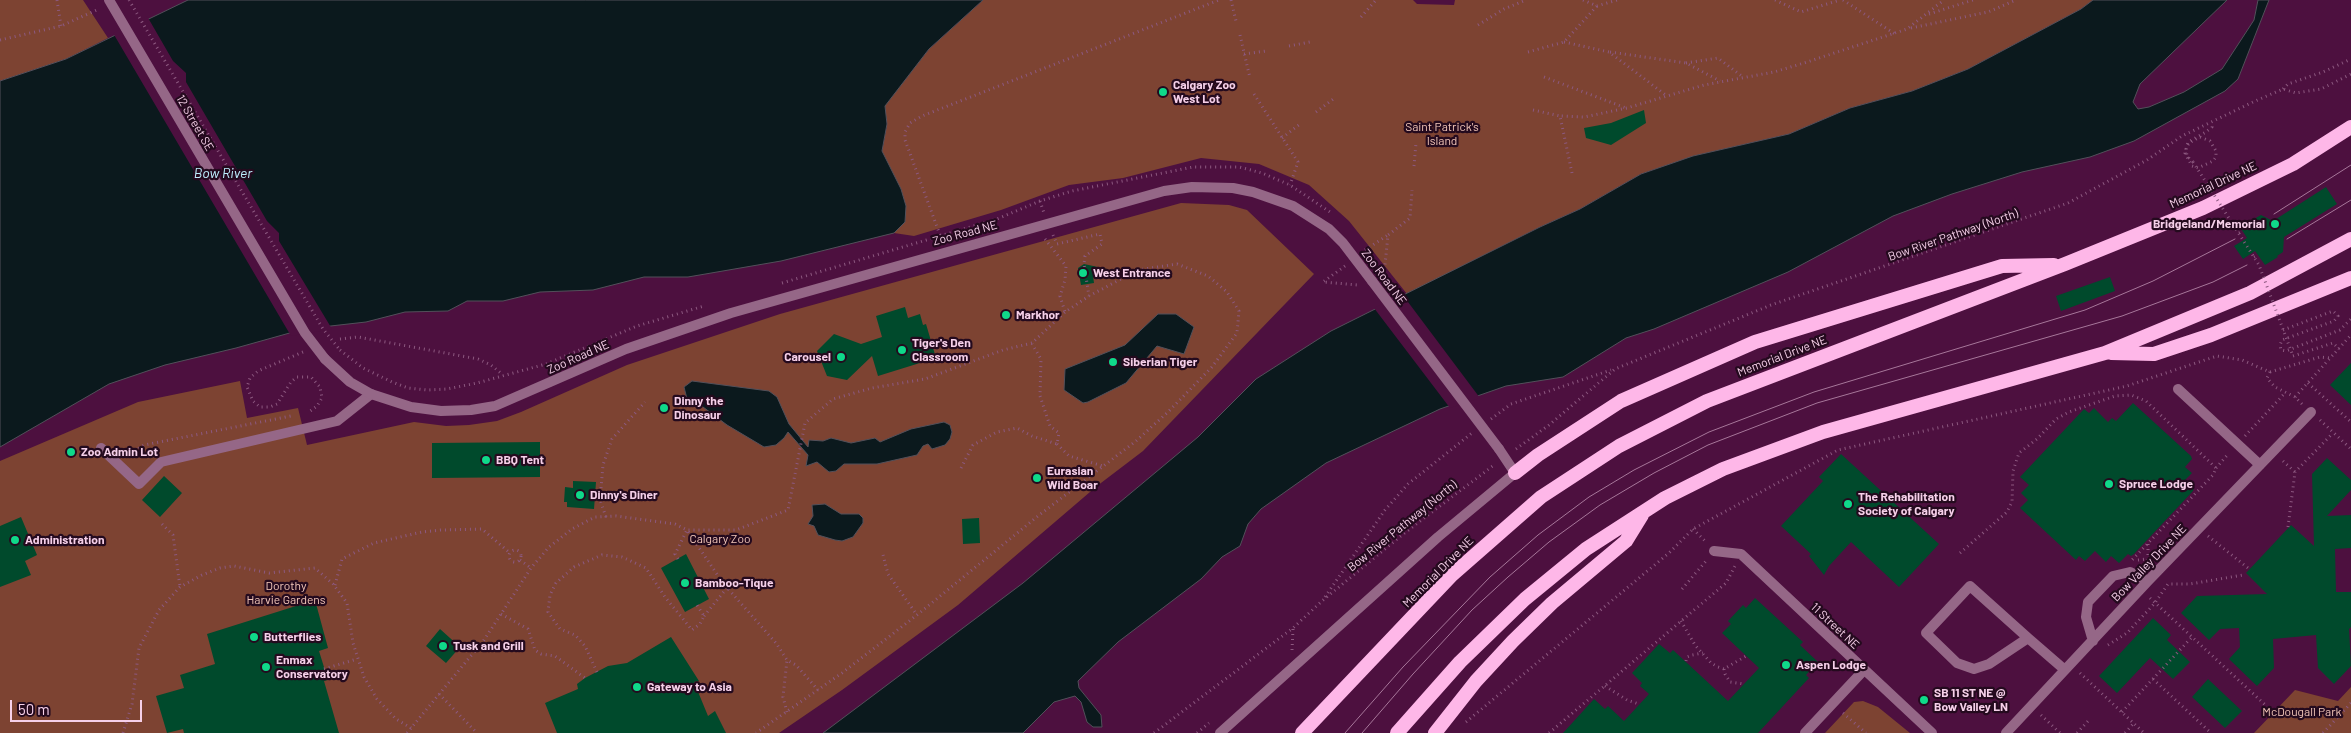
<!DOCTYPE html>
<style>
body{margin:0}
#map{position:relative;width:2351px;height:733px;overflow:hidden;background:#4d103f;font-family:Barlow,sans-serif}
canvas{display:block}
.scale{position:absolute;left:10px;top:700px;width:132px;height:22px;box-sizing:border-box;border:2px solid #f6d0e9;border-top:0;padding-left:6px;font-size:15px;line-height:18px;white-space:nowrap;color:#f6d0e9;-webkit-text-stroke:4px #240a1e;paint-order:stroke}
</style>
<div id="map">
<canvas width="2351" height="733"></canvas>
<div class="scale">50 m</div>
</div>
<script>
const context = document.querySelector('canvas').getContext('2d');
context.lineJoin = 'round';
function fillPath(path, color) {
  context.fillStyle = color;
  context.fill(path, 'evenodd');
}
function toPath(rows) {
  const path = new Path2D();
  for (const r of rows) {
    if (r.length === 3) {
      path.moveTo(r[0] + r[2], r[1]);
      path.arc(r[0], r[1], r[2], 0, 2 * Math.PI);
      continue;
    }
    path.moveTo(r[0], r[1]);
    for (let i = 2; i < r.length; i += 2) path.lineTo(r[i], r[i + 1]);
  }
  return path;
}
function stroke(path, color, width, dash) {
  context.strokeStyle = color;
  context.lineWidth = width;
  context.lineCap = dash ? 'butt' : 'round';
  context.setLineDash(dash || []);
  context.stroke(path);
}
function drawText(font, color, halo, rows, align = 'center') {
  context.font = font + ' Barlow,sans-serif';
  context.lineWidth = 4.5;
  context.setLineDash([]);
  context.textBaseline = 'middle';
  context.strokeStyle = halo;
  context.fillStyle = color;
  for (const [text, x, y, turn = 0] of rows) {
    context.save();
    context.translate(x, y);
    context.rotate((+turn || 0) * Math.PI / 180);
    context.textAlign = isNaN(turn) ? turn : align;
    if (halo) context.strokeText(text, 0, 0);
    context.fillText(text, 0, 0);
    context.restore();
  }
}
fillPath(toPath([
 [0,0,83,0,108,38,66,59,0,81],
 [983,0,1413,0,1417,4,1454,5,1455,0,2093,0,2081,9,1968,69,1912,91,1850,108,1789,134,1694,156,1641,174,1580,209,1540,227,1407,294,1349,221,1309,185,1259,164,1201,158,1123,178,1069,185,1001,210,914,236,894,233,905,222,882,151,887,124,884,106,929,49],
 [1181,203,1229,205,1247,210,1314,274,1143,451,1097,486,958,605,842,690,779,733,0,733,0,461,138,402,240,381,247,418,298,408,307,445,414,422,446,426,469,425,497,421,521,412,627,365,780,314],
 [2351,687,2351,733,2254,733,2295,690,2338,701],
 [1863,701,1878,707,1910,733,1825,733,1854,702]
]), '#7d4332');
const water = toPath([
 [188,0,983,0,929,49,885,106,887,124,882,151,901,189,906,206,905,222,894,233,781,261,688,277,644,277,593,290,540,292,503,301,467,301,448,311,405,312,366,322,304,329,236,348,165,365,109,384,0,447,0,81,66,59,188,0],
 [2093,0,2227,0,2140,84,2133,102,2138,109,2149,107,2184,92,2222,69,2254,20,2258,0,2269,0,2238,79,2225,91,2134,141,2090,157,2022,172,1952,194,1893,216,1788,272,1654,329,1626,338,1563,377,1506,386,1440,409,1326,463,1261,509,1248,524,1240,546,1222,557,1201,579,1118,642,1078,681,1079,688,1101,715,1102,727,1093,727,1087,722,1081,702,1075,696,1054,702,1023,733,823,733,1023,583,1198,437,1256,379,1331,331,1540,227,1580,209,1641,174,1693,156,1789,134,1850,108,1912,91,1968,69,2081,9,2093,0],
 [1158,314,1176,314,1194,327,1184,354,1157,346,1126,383,1088,402,1083,403,1064,390,1065,369,1125,345,1158,314],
 [692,381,769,391,777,397,789,424,808,447,809,440,823,441,831,438,851,443,875,438,880,442,911,429,944,422,950,425,952,432,950,439,945,445,932,449,928,444,923,446,917,455,877,464,844,464,836,471,829,472,817,462,806,466,808,455,788,432,784,438,776,445,764,447,727,425,699,404,693,405,687,399,684,387,692,381],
 [825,504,841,514,859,514,863,518,863,523,853,537,842,541,835,540,818,535,814,526,808,524,813,516,812,505,825,504]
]);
fillPath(water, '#0b191d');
stroke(water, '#52505a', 1);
fillPath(toPath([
 [147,16,173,61,186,73,186,82,267,221,279,233,279,241,332,329,291,336,113,33],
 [1402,294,1480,398,1450,408,1374,308]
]), '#4d103f');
fillPath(toPath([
 [1644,110,1646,123,1611,145,1586,138,1584,128,1611,123],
 [2326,187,2337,204,2284,237,2283,252,2277,256,2278,257,2265,265,2255,251,2243,259,2234,246,2247,238,2240,227,2261,215,2273,221],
 [1084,264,1107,269,1093,276,1094,283,1081,285,1078,268],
 [2110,277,2115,291,2061,311,2056,296],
 [905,307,908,318,920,314,923,325,926,324,936,358,878,376,872,356,847,380,827,376,817,351,834,334,861,344,882,337,876,316],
 [2351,363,2351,405,2330,385],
 [2133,403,2191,456,2192,459,2185,467,2192,473,2185,480,2194,488,2193,491,2134,554,2131,556,2128,554,2119,563,2111,556,2106,562,2095,551,2085,561,2079,556,2076,560,2020,508,2028,500,2021,493,2029,485,2020,477,2084,409,2089,413,2094,408,2108,422,2112,418,2116,421],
 [540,442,540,477,432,478,432,443],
 [1841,454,1939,544,1899,587,1851,542,1829,566,1824,575,1809,556,1811,554,1781,526,1823,481,1819,477],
 [2327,458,2351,480,2351,490,2327,516,2351,515,2351,548,2335,549,2336,592,2351,592,2351,627,2349,629,2351,666,2334,684,2318,668,2316,635,2273,639,2274,668,2257,686,2229,659,2240,647,2239,628,2220,629,2209,640,2181,613,2197,596,2267,594,2246,573,2291,525,2314,546,2312,474],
 [164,476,182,493,160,517,142,500],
 [573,481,596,482,594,509,567,507,567,502,564,502,565,487,573,488],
 [21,517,37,555,25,561,31,575,0,587,0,526],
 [979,518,980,543,963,544,962,519],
 [686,554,709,599,685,612,661,568],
 [1755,598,1803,642,1800,645,1818,662,1806,675,1809,678,1758,733,1563,733,1594,699,1605,709,1608,706,1624,721,1649,694,1640,686,1642,683,1632,673,1659,644,1670,653,1673,650,1728,701,1759,668,1722,633,1731,624,1728,621,1743,605,1746,608],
 [315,600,328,648,319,651,328,680,324,681,339,733,184,733,183,729,167,733,156,696,184,688,180,675,215,664,207,634],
 [2153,618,2171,635,2167,640,2190,662,2173,679,2150,658,2117,693,2099,676],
 [440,629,460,647,446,663,426,646],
 [671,637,699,681,694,682,708,716,715,711,726,733,557,733,545,703,578,689,577,684,585,678,608,666,627,663],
 [2208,679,2242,711,2225,728,2192,697]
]), '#004a2c');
stroke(toPath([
 [57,0,61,26],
 [1231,0,1236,21],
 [1583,0,1597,6,1617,0],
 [1775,0,1801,12,1840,0],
 [1843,0,1895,34],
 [1929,14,1973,0],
 [1361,17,1376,0],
 [1478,25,1504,9,1526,0],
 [1911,28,1988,12,2016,0],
 [1240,35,1250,78],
 [0,40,61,26,99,9],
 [1564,42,1609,52,1667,96],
 [1289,46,1310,42],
 [1528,52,1564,42,1597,6],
 [1610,52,1686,63,1720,81],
 [1244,54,1266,51],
 [1686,63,1718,58,1743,77],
 [1544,77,1626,108],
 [2283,89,2288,84,2323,72,2351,59],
 [1254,94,1298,162,1290,185],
 [1533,110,1560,116],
 [1316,112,1336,97],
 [1282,138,1300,124],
 [2193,162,2187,156,2186,149,2189,143,2200,137,2210,141,2216,151,2216,157,2213,161,2198,168,2192,166,2185,153,2188,142,2206,132,2212,127,2211,123],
 [1414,166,1416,143],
 [1572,173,1560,116,1584,117,1627,108,1704,85,1774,72,1804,63,1907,29,1944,0],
 [1040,201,1044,213],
 [2239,233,2243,231],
 [940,235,905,140,905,132,910,123,922,116,1219,0],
 [1053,235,1057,244,1100,234,1102,244,1085,256,1084,264,1089,296],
 [1045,239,1066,266,1065,280,1060,296,1065,312],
 [1365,250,1388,235],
 [2254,257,2258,255],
 [1345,266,1323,282,1358,285],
 [1381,267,1385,265,1388,235,1410,218,1412,190],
 [782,283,997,219,1040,201,1072,191,1193,167,1239,167,1262,173,1290,185,1330,212],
 [2283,330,2333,311,2338,316,2334,321,2282,340,2280,345,2281,350,2286,351,2340,330,2351,319],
 [340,339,358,337,478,359,491,365,503,375],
 [340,350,363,368,392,382,408,388,427,390,447,389,477,383,546,364,637,326,704,306],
 [303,352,258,371,250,378,247,387,253,401,260,407,270,407,277,404,291,382,297,377,311,377,320,387,322,398,317,406,309,412],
 [2293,356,2333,343,2339,349],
 [2270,372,2267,378,2275,387,2295,397],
 [2308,383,2351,422],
 [2302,404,2295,397,2351,335],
 [1491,419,1511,404,1611,370],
 [2320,420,2351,449],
 [2245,436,2285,393],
 [1057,444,1069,456,1103,466],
 [1516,449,1549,425,1615,369,1771,305,2068,203,2147,160,2182,136,2253,102,2283,89,2296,93,2321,89,2351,74],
 [130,454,144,445,291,416],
 [2283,461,2295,472],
 [961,468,973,445,997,432,1017,428,1032,436,1057,444,1059,433,1050,426,1040,396,1041,359,1032,344],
 [2216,468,2229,453],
 [606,517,600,500,603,465,612,439,645,402],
 [162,524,173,535,180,587],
 [2288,527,2295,472,2333,433],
 [1693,529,1705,541],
 [2208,536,2248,568],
 [2148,544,2148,560],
 [515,556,6],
 [1960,553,2007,512,2012,502,2013,471,2019,453,2037,439,2056,419,2069,412,2115,396,2131,395,2146,401,2216,468,2213,475,2132,560],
 [883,555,888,574,917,615],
 [678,559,675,554,687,530,723,583,776,643,787,660,796,665,818,690],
 [520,560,531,568],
 [2138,560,2147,559],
 [335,585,342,559,374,543,422,532,441,530,482,529,510,553],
 [1682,589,1706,561],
 [1325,597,1385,510,1408,484,1472,433],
 [2150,598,2274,713],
 [501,614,528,629,535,650,541,654,555,656,585,678],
 [704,616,727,588],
 [1681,621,1695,645,1711,663,1718,667,1724,669,1746,656],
 [2108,645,2127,633,2155,603,2168,584,2190,584,2243,575],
 [1292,650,1293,629],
 [1686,661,1687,657,1692,655,1703,653],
 [324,669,357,659],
 [1724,669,1725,674,1730,682,1744,684],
 [597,672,585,646,575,635,560,629,548,612,550,595,556,583,574,567,602,555,622,557,646,568,665,597,692,630,700,624,704,616,697,605],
 [2080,673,2144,733],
 [2153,679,2211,733],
 [1605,686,1627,700,1639,704],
 [439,694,477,733],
 [787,712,783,697,787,660],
 [2122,712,2192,637],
 [1843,713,1866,733],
 [2041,715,2060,733],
 [1466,722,1669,553,1693,529,1838,450,2127,386,2217,356,2242,360,2270,372,2320,357,2330,358],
 [123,733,132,704,139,648,159,610,180,587,202,575,220,568,234,566,269,573,315,568,333,584,347,603,353,643,364,677,377,699,396,719,411,728],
 [407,733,484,640,531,568,549,547,572,529,595,517,616,516,675,524,687,530,736,530,788,510,805,423,833,399,872,388,925,379,1003,350,1032,343,1065,312,1089,296,1138,270,1177,264,1208,276,1227,292,1239,311,1237,333,1212,367,1168,412,1136,441,1038,516,917,615,842,673,756,733],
 [1154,733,1293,628,1322,601,1402,535,1494,465],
 [1197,733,1209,723],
 [1549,733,1726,583,1735,566],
 [2077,733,2089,720],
 [2125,733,2134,723],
 [2323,733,2351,703]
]), '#8d5980', 3, [1, 4]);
stroke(toPath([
 [2178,389,2260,465],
 [101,448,139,484,161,462,337,421,371,394],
 [2028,638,1989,664,1974,669,1957,663,1926,633,1970,586,2028,638,2065,670],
 [2093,641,2086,617,2088,602,2113,576,2130,572,2148,581],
 [2006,733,2148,581,2311,412]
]), '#956787', 10);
stroke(toPath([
 [1714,551,1741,554,1932,733],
 [1805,733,1864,670]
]), '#956787', 10);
stroke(toPath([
 [325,359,350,382,371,394,411,407,441,411,471,410,495,406,626,349,731,313,1164,191,1192,187,1233,188,1253,192,1293,206,1329,229,1343,243,1372,281],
 [1220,733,1438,537,1515,473,1499,449]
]), '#956787', 10);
stroke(toPath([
 [2111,353,2154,354,2211,335,2351,278],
 [1515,473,1538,455,1621,401,1755,342,2002,266,2054,265],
 [1302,733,1452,575,1541,497,1619,446,1707,401,2065,264,2203,208,2293,164,2351,127],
 [1397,733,1460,662,1525,599,1586,549,1665,498,1723,469,1823,432,2105,353,2250,293,2351,239],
 [1435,733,1476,681,1513,641,1552,603,1626,541,1642,515]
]), '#feb7e8', 14);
stroke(toPath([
 [2274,214,2351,165],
 [2287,239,2351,200],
 [1345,733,1403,667,1490,577,1538,535,1589,497,1634,470,1709,432,1814,392,2085,310,2153,281,2235,239],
 [1362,733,1413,674,1472,610,1508,577,1549,542,1600,505,1654,473,1708,445,1817,403,2122,316,2213,282,2247,265]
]), '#a7779a', 1);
stroke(toPath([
 [129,0,323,329,340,350],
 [2193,162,2259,265,2293,356]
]), '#8d5980', 3, [1, 4]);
stroke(toPath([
 [109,0,305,333,325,359],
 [1372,281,1499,449]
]), '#956787', 10);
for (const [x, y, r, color] of [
 [1163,92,5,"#0fd98a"],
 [2275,224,5,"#0fd98a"],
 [1083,273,5,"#0fd98a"],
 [1006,315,5,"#0fd98a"],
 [902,350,5,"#0fd98a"],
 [841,357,5,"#0fd98a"],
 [1113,362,5,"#0fd98a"],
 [664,408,5,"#0fd98a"],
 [71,452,5,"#0fd98a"],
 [486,460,5,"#0fd98a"],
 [1037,478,5,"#0fd98a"],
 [2109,484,5,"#0fd98a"],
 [580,495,5,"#0fd98a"],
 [1848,504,5,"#0fd98a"],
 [15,540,5,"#0fd98a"],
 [685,583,5,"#0fd98a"],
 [254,637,5,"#0fd98a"],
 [443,646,5,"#0fd98a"],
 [1786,665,5,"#0fd98a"],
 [266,667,5,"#0fd98a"],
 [637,687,5,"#0fd98a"],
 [1924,700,5,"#0fd98a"]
]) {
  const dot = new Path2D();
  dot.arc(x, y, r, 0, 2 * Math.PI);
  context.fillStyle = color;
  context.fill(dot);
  stroke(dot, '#240a1e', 2);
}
drawText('bold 12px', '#f6d0e9', '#240a1e', [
 ["Calgary Zoo",1173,85],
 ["West Lot",1173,99],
 ["Bridgeland/Memorial",2265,224,"right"],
 ["West Entrance",1093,273],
 ["Markhor",1016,315],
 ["Tiger's Den",912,343],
 ["Classroom",912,357],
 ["Carousel",831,357,"right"],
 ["Siberian Tiger",1123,362],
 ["Dinny the",674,401],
 ["Dinosaur",674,415],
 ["Zoo Admin Lot",81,452],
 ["BBQ Tent",496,460],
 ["Eurasian",1047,471],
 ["Wild Boar",1047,485],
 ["Spruce Lodge",2119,484],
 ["Dinny's Diner",590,495],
 ["The Rehabilitation",1858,497],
 ["Society of Calgary",1858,511],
 ["Administration",25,540],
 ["Bamboo-Tique",695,583],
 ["Butterflies",264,637],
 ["Tusk and Grill",453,646],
 ["Enmax",276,660],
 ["Conservatory",276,674],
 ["Aspen Lodge",1796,665],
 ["Gateway to Asia",647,687],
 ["SB 11 ST NE @",1934,693],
 ["Bow Valley LN",1934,707]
], 'left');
drawText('12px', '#f6d0e9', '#240a1e', [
 ["12 Street SE",195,123,60],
 ["Memorial Drive NE",2213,185,-25],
 ["Zoo Road NE",965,233,-15],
 ["Bow River Pathway (North)",1953,235,-19],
 ["Zoo Road NE",1384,277,53],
 ["Memorial Drive NE",1782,356,-21],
 ["Zoo Road NE",578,357,-24],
 ["Bow River Pathway (North)",1402,526,-39],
 ["Bow Valley Drive NE",2149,563,-46],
 ["Memorial Drive NE",1438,572,-45],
 ["11 Street NE",1835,626,43]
]);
drawText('12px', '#f4c8ba', '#240a1e', [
 ["Saint Patrick's",1442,127],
 ["Island",1442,141],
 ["Calgary Zoo",720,539],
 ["Dorothy",286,586],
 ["Harvie Gardens",286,600],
 ["McDougall Park",2302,712]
]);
drawText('italic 14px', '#bcedfc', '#240a1e', [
 ["Bow River",223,173]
]);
</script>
